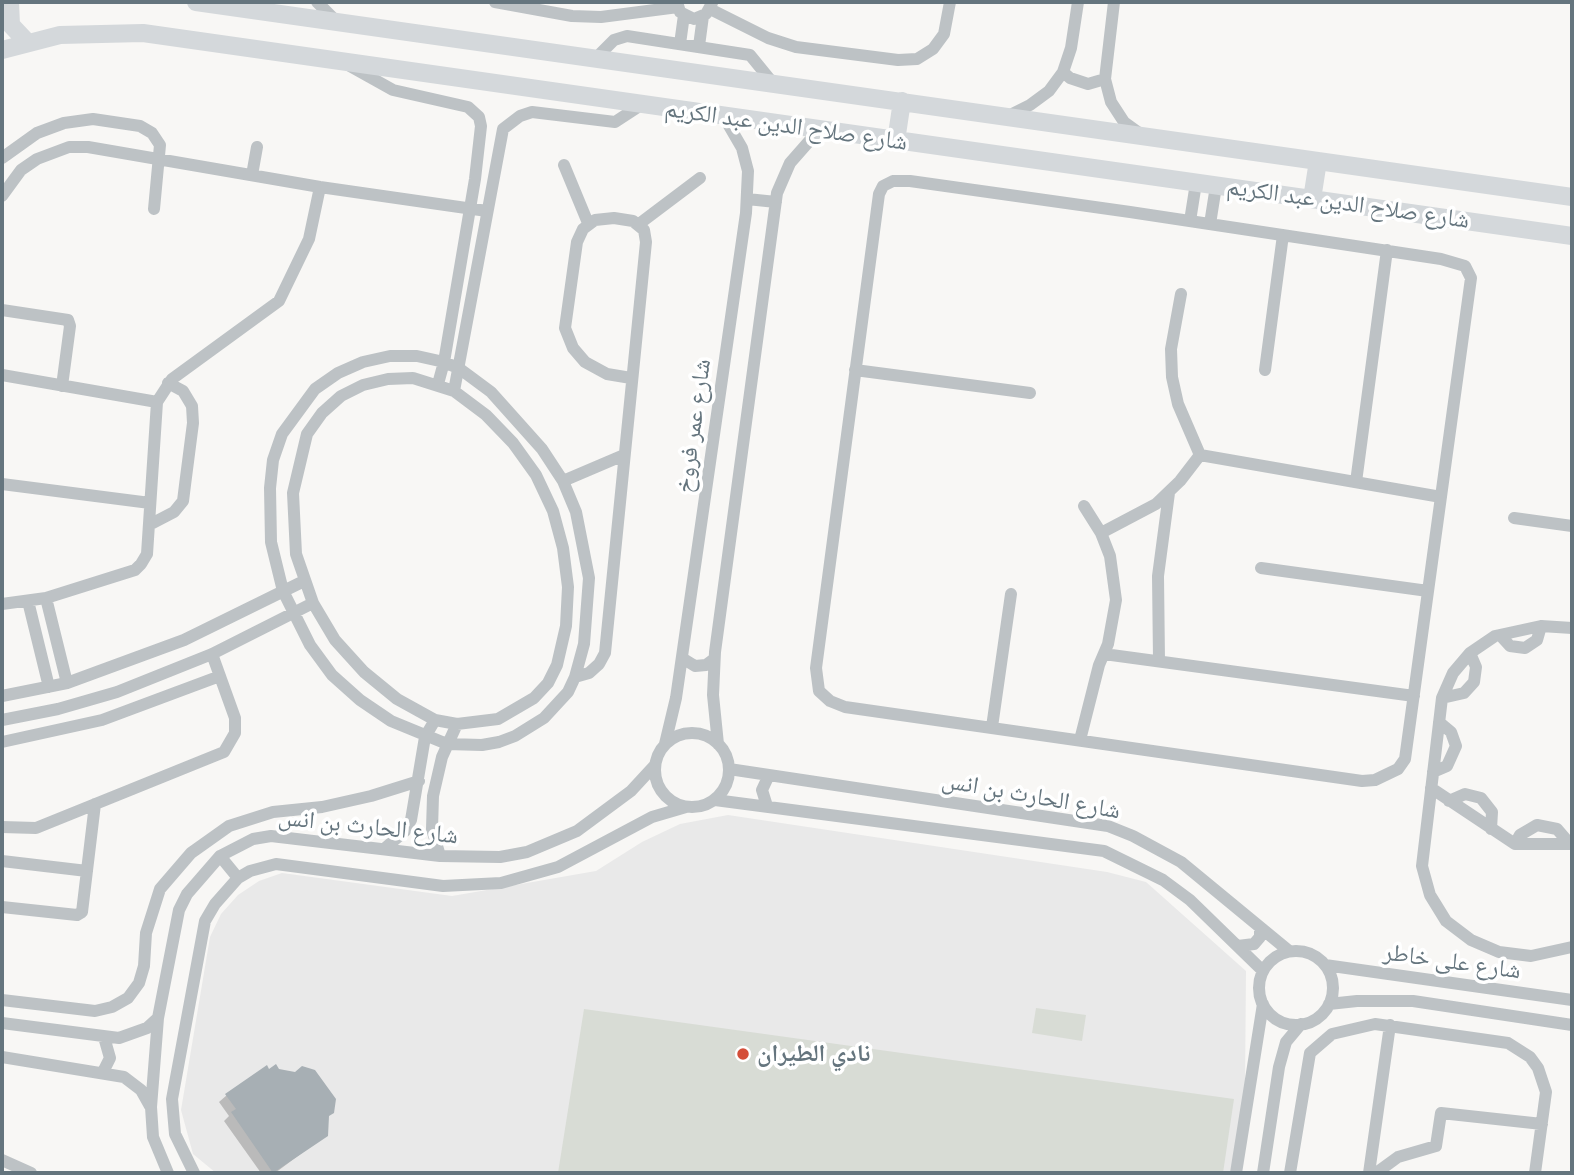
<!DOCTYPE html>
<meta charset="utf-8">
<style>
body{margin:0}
#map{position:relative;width:1574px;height:1175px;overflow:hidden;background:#f8f7f5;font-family:"IBM Plex Sans",sans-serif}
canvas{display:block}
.frame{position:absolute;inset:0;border:4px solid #65757e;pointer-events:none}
</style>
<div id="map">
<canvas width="1574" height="1175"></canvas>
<div class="frame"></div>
</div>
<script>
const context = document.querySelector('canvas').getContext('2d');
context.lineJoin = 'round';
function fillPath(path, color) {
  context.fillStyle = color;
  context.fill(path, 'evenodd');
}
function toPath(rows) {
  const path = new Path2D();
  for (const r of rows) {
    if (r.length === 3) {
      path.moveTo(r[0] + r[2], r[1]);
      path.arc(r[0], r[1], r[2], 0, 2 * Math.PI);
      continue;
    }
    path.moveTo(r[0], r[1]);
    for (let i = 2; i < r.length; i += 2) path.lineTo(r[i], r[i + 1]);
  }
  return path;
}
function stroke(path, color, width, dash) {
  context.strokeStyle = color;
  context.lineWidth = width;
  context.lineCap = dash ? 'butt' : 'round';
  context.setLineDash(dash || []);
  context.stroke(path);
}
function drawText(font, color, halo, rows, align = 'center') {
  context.font = font + ' "IBM Plex Sans","Noto Naskh Arabic",sans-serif';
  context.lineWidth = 7;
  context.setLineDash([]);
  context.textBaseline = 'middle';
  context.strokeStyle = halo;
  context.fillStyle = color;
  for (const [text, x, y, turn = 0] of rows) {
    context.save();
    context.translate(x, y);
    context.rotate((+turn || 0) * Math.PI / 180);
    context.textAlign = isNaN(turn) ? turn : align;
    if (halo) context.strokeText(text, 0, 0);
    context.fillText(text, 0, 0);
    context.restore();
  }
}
fillPath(toPath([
 [728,815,1107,872,1146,882,1246,971,1245,1087,1232,1173,216,1173,193,1154,181,1110,210,937,221,914,238,895,259,881,282,873,452,896,596,871,642,842,680,824]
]), '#e9e9e9');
fillPath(toPath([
 [1036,1008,1086,1015,1082,1041,1032,1033],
 [584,1009,1234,1099,1223,1173,558,1173]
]), '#d8dcd5');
fillPath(toPath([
 [227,1095,327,1117,326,1135,275,1173,261,1173,224,1121,229,1116,219,1102]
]), '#0003');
fillPath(toPath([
 [276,1064,279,1069,295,1072,302,1066,315,1070,336,1099,334,1113,329,1116,328,1136,273,1173,231,1112,236,1109,225,1094,267,1065,269,1069]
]), '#a7afb4');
stroke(toPath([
 [317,2,336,21],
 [495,2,572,16,601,17,678,7],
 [677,2,680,12,694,19,706,14,712,3],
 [1114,2,1105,79,1111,102,1124,122,1142,135],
 [710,9,768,38,796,47,898,60,917,59,933,49,944,34,950,2],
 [680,44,684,15],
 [699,46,703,16],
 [597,57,614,40,627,36,750,55,772,82],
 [350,66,393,90,468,107,479,117,481,126,475,179,444,362,438,384],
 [1063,72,1070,78,1088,84,1105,79],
 [1008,116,1030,105,1049,91,1063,72,1071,48,1078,2],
 [2,158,37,133,64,123,93,119,140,126,152,133,160,145,154,209],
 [564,165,588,223],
 [252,175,257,147],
 [893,181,910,181,1130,212,1441,259,1465,266,1471,278,1405,759,1398,769,1375,780,1362,781,845,707,830,701,819,691,816,668,879,194,883,186,893,181],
 [2,196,21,170,37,159,69,147,88,147,320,187,487,211],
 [747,199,776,202],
 [1190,221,1196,183],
 [639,224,700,178],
 [1210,224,1216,186],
 [1181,294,1171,349,1172,377,1178,404,1200,455],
 [2,310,68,320,70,326,62,386],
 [390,356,417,356,444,362,460,369,491,392,542,449,563,481,576,512,589,578,584,644,575,677,568,692,544,718,515,736,499,742,482,745,447,744,391,721,360,700,332,675,310,645,283,591,271,542,270,488,273,460,282,434,315,389,338,373,363,362,390,356],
 [855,370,1030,393],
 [1265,370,1283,235],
 [2,375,157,402],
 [413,378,454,391,486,415,513,443,536,475,553,511,563,548,568,587,566,626,557,665,548,683,534,698,498,719,457,724,435,720,397,699,364,672,335,640,313,603,296,554,293,493,307,434,322,413,341,396,363,385,388,379,413,378],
 [454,391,503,129,520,116,532,112,615,122,641,105],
 [1200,455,1441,497],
 [563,481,624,455],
 [1356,482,1387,250],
 [2,484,150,503],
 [1514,518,1572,526],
 [149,525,174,512,183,501,185,485,193,423,192,406,183,391,168,383],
 [1101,533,1156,504,1180,481,1200,455],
 [1261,568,1428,591],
 [46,598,67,683],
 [28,601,49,687],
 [2,604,46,598,135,570,141,564,147,554,157,402,172,379,279,301,309,239,320,187],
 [1572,628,1541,626,1495,636,1470,653,1453,673,1442,698,1422,866,1430,895,1446,921,1471,940,1499,952,1531,956,1572,947],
 [1500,635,1510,646,1525,648,1537,640,1541,626],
 [1104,654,1414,696],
 [682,658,695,666,706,665,714,659],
 [1159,660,1158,576,1169,493],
 [575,677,589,673,599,664,605,653,646,242,644,230,633,221,614,218,595,220,583,229,577,242,565,328,573,348,585,362,607,374,631,378],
 [2,696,67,683,184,640,304,581],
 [1442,698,1464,693,1474,682,1476,667,1470,653],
 [2,720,58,709,117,692,212,654,313,603],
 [992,727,1011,594],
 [692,770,37],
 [1080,740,1099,665,1108,644,1116,600,1110,556,1101,533,1084,506],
 [2,742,102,720,220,676],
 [665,744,676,698,746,213,748,171,742,148,724,117],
 [718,744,713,695,715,652,777,193,790,163,819,130],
 [729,769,1108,826,1133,836,1181,862,1289,951],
 [1433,772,1447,766,1456,746,1451,732,1439,722],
 [1431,788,1515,844,1572,844],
 [715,800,1104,851,1163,880,1190,900,1263,971],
 [1449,801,1465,794,1481,798,1492,812,1491,829],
 [767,806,762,790,769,775],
 [2,827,36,828,224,752,235,733,235,718,212,654],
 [1515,844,1520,835,1537,825,1557,829,1570,844],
 [384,849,405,831,411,820,425,737,435,720],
 [220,856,238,878],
 [440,856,432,829,433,796,442,757,457,724],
 [2,861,87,871],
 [2,907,77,915,82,912,95,804],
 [1238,946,1254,944,1260,937,1260,927],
 [1296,988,37],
 [1325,965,1572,1000],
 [2,1000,95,1011,112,1007,128,998,139,983,144,966,146,933,160,889,191,853,229,826,273,812,322,807,371,796,419,781],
 [1329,1004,1357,1001,1413,1001,1572,1025],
 [2,1023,119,1038,147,1028,158,1018],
 [2,1057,124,1077,141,1090,150,1106],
 [103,1072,110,1058,104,1037],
 [2,1160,31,1173],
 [168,1173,153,1137,151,1107,158,1018,179,910,187,894,220,856,253,839,271,836,440,856,500,857,527,852,577,831,631,791,655,765],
 [194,1173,175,1134,172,1099,205,921,215,904,238,878,250,871,276,864,443,886,501,883,558,867,652,817,686,807],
 [1236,1173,1263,1004],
 [1263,1173,1279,1067,1286,1042,1301,1024],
 [1290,1173,1310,1053,1332,1034,1375,1024,1508,1043,1530,1057,1538,1068,1546,1092,1535,1173],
 [1369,1173,1390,1025],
 [1376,1173,1398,1157,1436,1146,1441,1113,1542,1124]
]), '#bdc2c5', 12);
stroke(toPath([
 [10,2,11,25,27,42],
 [196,2,1572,197],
 [2,50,60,35,143,33,1572,236],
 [896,141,902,101],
 [1312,199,1318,161]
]), '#d4d8db', 18);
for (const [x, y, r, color] of [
 [743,1054,7,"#d44e39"]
]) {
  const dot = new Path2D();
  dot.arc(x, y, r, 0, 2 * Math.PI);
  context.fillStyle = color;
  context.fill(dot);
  stroke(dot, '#fff', 2.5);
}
drawText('24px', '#65757e', '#fff', [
 ["شارع صلاح الدين عبد الكريم",786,126,8],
 ["شارع صلاح الدين عبد الكريم",1348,204,8],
 ["شارع عمر فروخ",694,426,-82],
 ["شارع الحارث بن انس",1031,796,10],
 ["شارع الحارث بن انس",368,827,6],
 ["شارع على خاطر",1452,962,8]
]);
drawText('bold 24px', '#65757e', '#fff', [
 ["نادي الطيران",757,1054]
], 'left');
</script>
